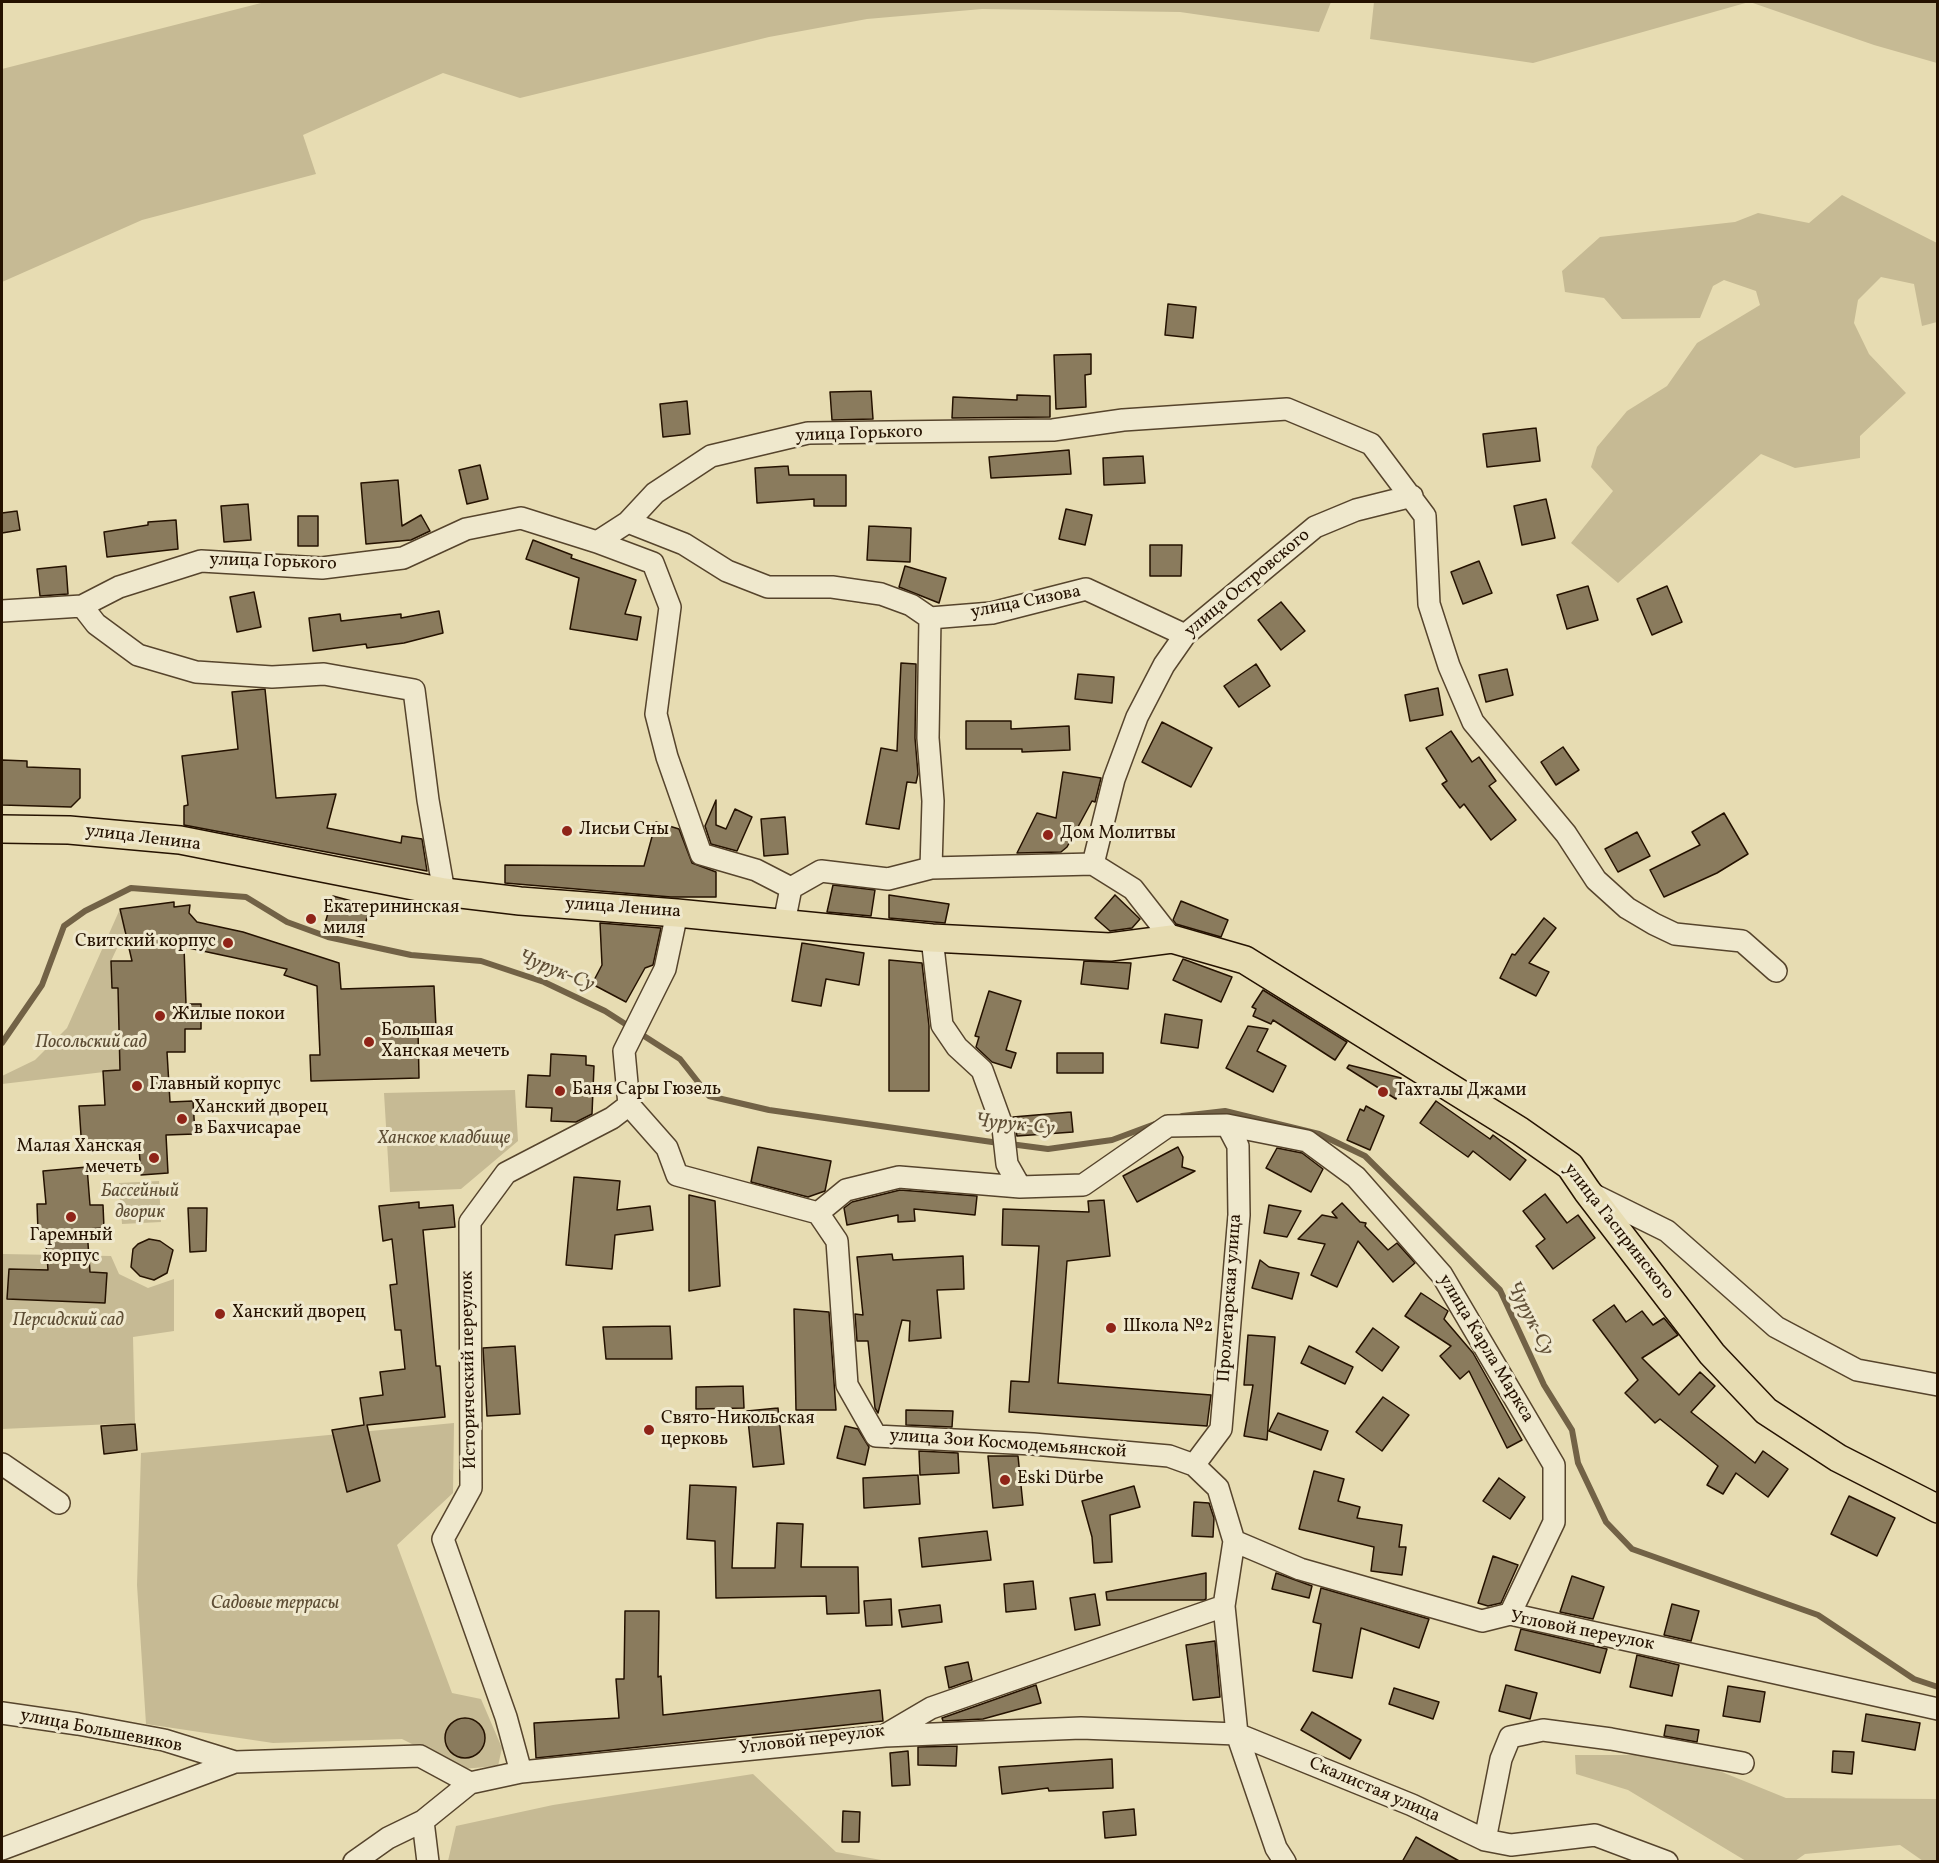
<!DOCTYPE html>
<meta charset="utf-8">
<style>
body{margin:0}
#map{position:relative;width:1939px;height:1863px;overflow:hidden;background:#e7dcb2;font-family:Vollkorn,serif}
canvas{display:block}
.frame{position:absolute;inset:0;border:3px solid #251200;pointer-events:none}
</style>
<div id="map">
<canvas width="1939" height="1863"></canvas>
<div class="frame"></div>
</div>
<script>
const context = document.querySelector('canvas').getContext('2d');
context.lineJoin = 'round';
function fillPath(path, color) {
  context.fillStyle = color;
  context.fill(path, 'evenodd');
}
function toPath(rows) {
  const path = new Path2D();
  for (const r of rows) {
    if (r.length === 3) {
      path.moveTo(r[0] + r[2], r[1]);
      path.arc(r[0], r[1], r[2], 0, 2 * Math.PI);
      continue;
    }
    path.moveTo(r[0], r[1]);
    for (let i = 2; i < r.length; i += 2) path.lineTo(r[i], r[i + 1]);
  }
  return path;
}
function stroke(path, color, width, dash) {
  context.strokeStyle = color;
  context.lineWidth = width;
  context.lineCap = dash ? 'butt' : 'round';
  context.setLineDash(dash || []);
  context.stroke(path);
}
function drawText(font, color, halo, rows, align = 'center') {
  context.font = font + ' Vollkorn,serif';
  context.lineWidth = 6;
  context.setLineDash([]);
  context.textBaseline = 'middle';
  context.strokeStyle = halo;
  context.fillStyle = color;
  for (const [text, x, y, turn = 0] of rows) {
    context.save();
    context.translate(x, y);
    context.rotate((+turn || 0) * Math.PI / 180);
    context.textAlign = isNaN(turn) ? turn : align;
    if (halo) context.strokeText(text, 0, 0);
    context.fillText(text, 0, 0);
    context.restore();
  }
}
fillPath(toPath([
 [265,2,1331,2,1319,32,1180,12,982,9,867,19,769,37,520,98,443,73,303,135,316,174,142,220,2,282,2,69],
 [1374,2,1749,2,1533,63,1370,39],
 [1750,2,1937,2,1937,63,1874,45],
 [1842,195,1937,243,1937,322,1922,326,1914,284,1881,277,1858,300,1854,323,1869,354,1906,393,1860,436,1860,458,1795,468,1761,454,1618,583,1571,543,1613,491,1591,467,1597,447,1627,411,1667,386,1697,343,1760,305,1756,291,1724,280,1713,286,1700,318,1622,319,1604,298,1565,292,1562,271,1600,237,1735,222,1758,213,1809,223],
 [120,909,125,931,111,961,112,987,118,988,121,1070,2,1084,2,1076,35,1060,67,1028],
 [515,1090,518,1141,461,1189,390,1192,384,1093],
 [159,1181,161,1222,122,1224,119,1183],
 [2,1254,111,1256,119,1274,148,1288,174,1279,174,1331,133,1337,135,1423,2,1429],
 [454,1423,453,1493,397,1545,452,1693,481,1699,502,1748,498,1766,462,1769,402,1739,273,1743,146,1724,137,1585,141,1453],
 [1575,1755,1680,1755,1786,1798,1937,1799,1937,1861,1923,1861,1900,1845,1805,1854,1795,1861,1746,1861,1628,1790,1576,1774],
 [753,1774,836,1852,887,1861,448,1861,456,1826,553,1805]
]), '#c6ba94');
stroke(toPath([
 [2,1043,42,985,64,926,85,911,131,888,246,897,287,922,328,937,411,955,481,961,544,982,605,1011,680,1059,709,1096,769,1110,999,1143],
 [1182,1116,1225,1111,1319,1134,1365,1156,1500,1290,1544,1385,1572,1430,1578,1463,1606,1522,1632,1549,1818,1615,1914,1679,1938,1687],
 [1010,1144,1048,1149,1112,1140,1155,1124]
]), '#726246', 6);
const building = toPath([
 [1168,304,1196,307,1193,338,1165,335,1168,304],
 [1091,354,1091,374,1085,375,1086,407,1056,409,1054,355,1091,354],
 [871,391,873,419,832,420,830,392,871,391],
 [1017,395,1050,396,1050,417,952,418,953,397,1017,400,1017,395],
 [687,401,690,434,663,437,660,404,687,401],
 [1536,428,1540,461,1487,467,1483,434,1536,428],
 [1069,450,1071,474,991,478,989,457,1069,450],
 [1143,456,1145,483,1104,485,1103,458,1143,456],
 [480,465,488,499,467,504,459,470,480,465],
 [788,466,789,475,846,475,846,506,814,506,814,499,757,503,755,468,788,466],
 [398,480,402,526,421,515,430,531,411,540,366,544,361,483,398,480],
 [1546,499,1555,538,1522,545,1514,506,1546,499],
 [248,504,251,540,224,542,221,506,248,504],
 [1066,509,1092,515,1085,545,1059,539,1066,509],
 [17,511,20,530,2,533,2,513,17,511],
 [298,516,318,516,318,546,298,546,298,516],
 [176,520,178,549,107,557,104,532,148,525,148,522,176,520],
 [869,526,911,528,910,562,867,560,869,526],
 [533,540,572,555,571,558,636,580,625,614,641,617,637,640,570,629,579,578,526,559,533,540],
 [1150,545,1182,545,1181,576,1150,576,1150,545],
 [1479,561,1492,593,1463,604,1451,572,1479,561],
 [66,566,68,594,40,596,37,569,66,566],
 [905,566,946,578,939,603,899,587,905,566],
 [1588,586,1598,620,1567,629,1557,595,1588,586],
 [1667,586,1682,622,1652,635,1637,599,1667,586],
 [254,592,261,627,237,632,230,597,254,592],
 [1281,602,1305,631,1281,650,1258,620,1281,602],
 [439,611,443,633,404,643,367,648,366,644,313,651,309,618,340,614,341,621,401,614,401,618,439,611],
 [901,663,916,664,915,738,918,774,916,783,907,782,899,829,866,824,881,748,897,751,901,663],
 [1256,664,1270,686,1239,707,1224,686,1256,664],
 [1507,669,1513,695,1486,702,1479,675,1507,669],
 [1078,674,1114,677,1112,703,1075,699,1078,674],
 [1438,688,1443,715,1410,721,1405,695,1438,688],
 [265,689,276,798,336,794,327,828,401,843,402,836,422,839,427,871,184,825,184,806,188,805,182,756,238,749,232,692,265,689],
 [966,721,1011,721,1011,729,1069,726,1070,750,1022,752,1022,749,966,749,966,721],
 [1162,722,1212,748,1191,787,1142,762,1162,722],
 [1451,731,1472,762,1479,757,1496,781,1489,786,1516,820,1491,840,1464,804,1460,808,1442,784,1447,781,1426,748,1451,731],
 [1563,747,1579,770,1556,785,1541,762,1563,747],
 [2,760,27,761,27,767,80,769,80,798,71,807,2,805,2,760],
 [1063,772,1101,778,1095,802,1092,801,1067,847,1061,852,1017,853,1037,813,1056,818,1063,772],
 [716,800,716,825,726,829,735,809,752,817,737,851,711,844,705,826,716,800],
 [1724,813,1748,854,1717,873,1664,897,1650,870,1700,845,1692,832,1724,813],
 [785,817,788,854,764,856,761,819,785,817],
 [656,822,679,829,692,863,716,872,716,897,671,897,505,883,505,865,644,866,656,822],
 [1637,832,1650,856,1618,872,1605,849,1637,832],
 [833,885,875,890,871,916,827,912,833,885],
 [889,895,949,904,945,923,889,918,889,895],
 [1115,895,1140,919,1132,928,1110,931,1095,918,1115,895],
 [333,896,370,906,362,937,324,927,333,896],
 [1181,901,1228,920,1221,937,1176,924,1173,920,1181,901],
 [174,902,174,907,190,905,189,913,197,922,243,932,339,963,341,989,434,986,436,1028,418,1028,419,1078,311,1081,310,1055,320,1055,317,986,284,975,287,969,184,947,186,1004,201,1004,201,1029,185,1029,185,1052,167,1052,170,1102,193,1101,195,1134,166,1135,168,1173,141,1175,139,1148,82,1150,79,1106,105,1105,103,1071,120,1070,118,988,112,988,111,961,132,961,120,909,174,902],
 [1544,918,1556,928,1529,963,1549,972,1536,996,1500,978,1512,954,1515,955,1544,918],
 [600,923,661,928,653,965,645,968,626,1002,592,984,602,965,600,923],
 [802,943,864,953,859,985,826,979,821,1006,792,1001,802,943],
 [1183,959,1232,977,1221,1002,1173,980,1183,959],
 [889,960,922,963,929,1026,929,1091,889,1091,889,960],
 [1084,961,1131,963,1128,989,1081,984,1084,961],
 [1263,990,1347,1042,1335,1060,1273,1020,1271,1024,1253,1016,1256,1009,1252,1007,1263,990],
 [989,991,1021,1001,1006,1050,1016,1053,1011,1068,992,1062,976,1047,979,1037,975,1036,989,991],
 [1165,1014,1202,1020,1198,1048,1161,1043,1165,1014],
 [1248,1026,1268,1029,1257,1051,1286,1066,1273,1092,1226,1068,1248,1026],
 [1057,1053,1103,1053,1103,1073,1057,1073,1057,1053],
 [551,1054,586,1056,586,1065,594,1066,592,1114,576,1122,551,1121,552,1108,526,1107,528,1075,550,1076,551,1054],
 [1349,1065,1401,1078,1396,1099,1347,1068,1349,1065],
 [1436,1101,1490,1139,1493,1135,1526,1160,1510,1180,1473,1151,1468,1157,1420,1123,1436,1101],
 [1366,1106,1384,1116,1370,1150,1347,1140,1360,1109,1364,1111,1366,1106],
 [1071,1112,1073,1132,1017,1136,1013,1117,1071,1112],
 [758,1147,831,1161,825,1191,808,1197,751,1182,758,1147],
 [1178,1147,1183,1157,1182,1167,1195,1171,1137,1202,1123,1176,1178,1147],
 [1277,1148,1302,1153,1323,1169,1311,1192,1266,1168,1277,1148],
 [87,1167,90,1205,103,1205,104,1228,87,1229,90,1272,107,1273,105,1303,7,1299,9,1269,48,1270,45,1230,38,1231,37,1204,46,1204,43,1171,87,1167],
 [574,1177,620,1181,617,1210,650,1206,653,1230,615,1235,612,1269,566,1265,574,1177],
 [900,1190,977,1196,975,1215,914,1209,915,1221,898,1222,898,1215,847,1225,844,1208,852,1202,900,1190],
 [1545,1194,1567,1223,1578,1215,1595,1238,1553,1269,1536,1246,1545,1239,1523,1211,1545,1194],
 [689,1195,715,1201,720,1286,689,1291,689,1195],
 [1104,1200,1110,1256,1067,1261,1058,1383,1211,1395,1207,1426,1009,1412,1011,1381,1029,1382,1039,1246,1002,1245,1003,1209,1089,1212,1088,1201,1104,1200],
 [419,1202,419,1208,453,1205,455,1227,423,1230,436,1366,440,1366,445,1417,367,1425,380,1481,347,1492,332,1430,364,1425,360,1398,383,1395,380,1372,405,1369,401,1330,395,1330,390,1285,397,1284,392,1239,383,1241,379,1206,419,1202],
 [1342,1203,1360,1222,1366,1223,1365,1226,1388,1250,1397,1243,1415,1263,1393,1282,1358,1241,1337,1287,1311,1275,1325,1244,1298,1239,1322,1215,1337,1218,1332,1212,1342,1203],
 [1269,1205,1301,1211,1287,1237,1264,1233,1269,1205],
 [188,1208,207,1208,206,1251,190,1252,188,1208],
 [149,1239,160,1241,173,1250,167,1273,154,1280,140,1276,131,1267,133,1249,138,1244,149,1239],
 [892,1254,893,1260,963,1256,964,1289,937,1290,941,1338,909,1341,910,1321,902,1320,878,1413,875,1408,868,1341,857,1341,855,1314,863,1315,857,1257,892,1254],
 [1260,1260,1269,1267,1299,1273,1292,1299,1252,1288,1260,1260],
 [1421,1293,1448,1311,1444,1319,1473,1353,1522,1440,1507,1448,1469,1371,1460,1379,1440,1356,1451,1346,1405,1316,1421,1293],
 [1614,1305,1626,1322,1642,1311,1653,1325,1664,1318,1678,1335,1642,1358,1679,1395,1700,1372,1715,1386,1691,1412,1755,1463,1763,1451,1788,1469,1768,1497,1736,1473,1723,1494,1707,1485,1718,1466,1660,1419,1655,1423,1625,1393,1638,1380,1593,1320,1614,1305],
 [794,1309,829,1312,836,1410,796,1410,794,1309],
 [670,1326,672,1359,606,1359,603,1327,670,1326],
 [1373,1328,1399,1347,1382,1371,1356,1352,1373,1328],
 [1248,1335,1275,1337,1267,1440,1244,1436,1253,1385,1244,1385,1248,1335],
 [515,1346,520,1414,487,1416,483,1348,515,1346],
 [1309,1346,1353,1367,1345,1384,1301,1363,1309,1346],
 [743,1386,744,1408,696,1409,696,1387,743,1386],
 [1383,1397,1409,1415,1382,1451,1356,1432,1383,1397],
 [778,1408,784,1464,753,1467,747,1411,778,1408],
 [906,1410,953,1411,952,1427,906,1425,906,1410],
 [1278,1413,1328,1431,1321,1450,1269,1431,1278,1413],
 [135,1424,137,1450,104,1454,101,1426,135,1424],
 [845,1426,858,1429,869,1447,865,1465,837,1458,845,1426],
 [919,1451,958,1453,959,1473,920,1475,919,1451],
 [988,1456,1018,1456,1023,1505,993,1508,988,1456],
 [1314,1471,1344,1479,1338,1501,1360,1507,1357,1518,1402,1525,1399,1547,1406,1547,1402,1575,1371,1571,1374,1547,1299,1529,1314,1471],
 [918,1475,920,1504,864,1508,863,1478,918,1475],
 [1499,1478,1525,1497,1510,1519,1483,1501,1499,1478],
 [690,1485,736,1487,732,1568,775,1568,777,1523,803,1524,801,1567,858,1567,859,1613,827,1614,826,1596,716,1598,715,1541,687,1539,690,1485],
 [1134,1486,1140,1507,1110,1515,1112,1562,1094,1563,1092,1537,1082,1501,1134,1486],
 [1849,1496,1895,1518,1877,1556,1831,1534,1849,1496],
 [1194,1502,1209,1503,1214,1518,1213,1537,1192,1536,1194,1502],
 [987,1531,991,1560,922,1567,919,1538,987,1531],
 [1493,1556,1518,1565,1501,1603,1488,1606,1478,1603,1493,1556],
 [1206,1573,1206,1599,1204,1600,1107,1600,1106,1592,1206,1573],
 [1276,1573,1312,1586,1309,1598,1272,1589,1276,1573],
 [1572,1576,1604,1587,1593,1619,1560,1612,1572,1576],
 [1033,1581,1036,1609,1006,1612,1004,1584,1033,1581],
 [1321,1588,1429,1619,1419,1648,1361,1628,1352,1678,1313,1671,1321,1624,1313,1622,1321,1588],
 [1095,1594,1100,1625,1075,1630,1070,1598,1095,1594],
 [891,1599,892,1625,866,1626,864,1601,891,1599],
 [1672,1604,1699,1611,1691,1641,1664,1635,1672,1604],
 [940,1605,942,1622,902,1627,899,1610,940,1605],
 [625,1611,659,1611,658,1677,661,1676,663,1715,880,1690,883,1721,536,1758,534,1723,619,1718,616,1679,624,1679,625,1611],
 [1521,1629,1607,1649,1600,1673,1515,1650,1521,1629],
 [1215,1641,1220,1697,1193,1700,1186,1645,1215,1641],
 [1637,1655,1679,1665,1672,1696,1630,1687,1637,1655],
 [968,1662,972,1680,949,1688,945,1667,968,1662],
 [1036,1685,1041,1703,983,1719,943,1721,942,1718,1036,1685],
 [1506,1685,1537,1693,1530,1719,1499,1711,1506,1685],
 [1728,1686,1765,1692,1760,1722,1723,1716,1728,1686],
 [1394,1688,1439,1702,1433,1719,1389,1704,1394,1688],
 [1312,1712,1361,1740,1350,1759,1301,1730,1312,1712],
 [1866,1714,1920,1723,1915,1750,1862,1741,1866,1714],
 [465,1738,20],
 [1666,1725,1699,1730,1697,1742,1664,1736,1666,1725],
 [957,1746,956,1766,918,1765,918,1747,957,1746],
 [908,1751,910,1785,892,1786,890,1753,908,1751],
 [1833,1751,1854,1752,1852,1774,1832,1772,1833,1751],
 [1112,1759,1113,1788,1049,1791,1048,1788,1002,1794,999,1767,1112,1759],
 [1134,1809,1136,1835,1105,1838,1103,1812,1134,1809],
 [843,1811,860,1812,859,1842,842,1842,843,1811],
 [1416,1837,1461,1862,1402,1862,1416,1837]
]);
fillPath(building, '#8a7b5d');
stroke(building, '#251200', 1.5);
const minor = toPath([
 [628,522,684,544,727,571,768,587,832,587,881,594,911,605,930,618,992,613,1086,589,1185,635],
 [597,542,653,563,670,607,656,714,667,757,701,854,756,870,791,888],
 [82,606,96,624,138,655,196,672,272,677,324,674,414,690,428,800,444,892],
 [2,611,82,606,119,587,201,561,322,568,403,558,466,529,521,518,597,542,628,522,655,493,711,456,808,433,1053,430,1123,420,1287,409,1371,444,1425,516,1429,604,1449,666,1473,722,1566,834,1596,880,1627,908,1654,924,1675,934,1742,941,1776,971],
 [930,618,928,738,933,801,931,868],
 [784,923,791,888,821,871,888,879,931,868,1093,864],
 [932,938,942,1025,957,1047,982,1070,1003,1128,1007,1164,1020,1187],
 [1172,939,1133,889,1093,864,1114,779,1137,717,1164,665,1185,635,1315,527,1356,510,1412,496],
 [629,1105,667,1148,677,1175,818,1213,837,1241,847,1385,876,1436,1033,1444,1169,1456,1194,1465,1218,1488,1234,1541,1224,1606,1237,1734,1276,1848,1285,1862],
 [629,1105,624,1051,665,969,677,913],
 [1590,1193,1667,1231,1776,1327,1857,1370,1938,1385],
 [818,1213,846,1190,899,1177,1020,1187,1083,1185,1168,1126,1227,1125,1307,1141,1356,1177,1442,1275,1554,1465,1554,1522,1510,1614],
 [2,1464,59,1503],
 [1194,1465,1221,1429,1239,1215,1238,1146,1227,1125],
 [1234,1541,1300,1569,1482,1621,1510,1614,1938,1709],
 [2,1713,78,1724,164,1740,235,1762],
 [885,1735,931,1708,1224,1606],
 [521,1772,506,1717,443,1539,471,1488,470,1222,506,1173,612,1118,629,1105],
 [423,1821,428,1862],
 [1485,1840,1501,1759,1510,1737,1543,1730,1611,1739,1743,1763],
 [2,1849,235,1762,420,1756,470,1783,521,1772,885,1736,1081,1728,1237,1734,1412,1805,1485,1840,1511,1845,1595,1835,1667,1862],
 [354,1862,388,1838,423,1821,470,1783]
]);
const major = toPath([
 [2,829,69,830,180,840,444,892,520,901,677,913,932,938,1110,947,1172,939,1245,960,1520,1131,1570,1166,1587,1191,1712,1354,1766,1411,1838,1458,1938,1509]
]);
stroke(minor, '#56442c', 24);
stroke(major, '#251200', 30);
stroke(minor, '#efe8cd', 21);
stroke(major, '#e7dcb2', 27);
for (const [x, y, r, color] of [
 [567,831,6,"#8f2418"],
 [1048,835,6,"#8f2418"],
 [311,919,6,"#8f2418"],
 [228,943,6,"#8f2418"],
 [160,1016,6,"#8f2418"],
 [369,1042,6,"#8f2418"],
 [137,1086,6,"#8f2418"],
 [560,1091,6,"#8f2418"],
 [1383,1092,6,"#8f2418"],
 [182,1119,6,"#8f2418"],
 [154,1158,6,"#8f2418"],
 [71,1217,6,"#8f2418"],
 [220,1314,6,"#8f2418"],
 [1111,1328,6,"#8f2418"],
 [649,1430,6,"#8f2418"],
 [1005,1480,6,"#8f2418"]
]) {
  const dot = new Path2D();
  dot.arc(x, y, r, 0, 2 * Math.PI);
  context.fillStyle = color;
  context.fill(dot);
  stroke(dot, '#efe8cd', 2);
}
drawText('18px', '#251200', '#efe8cd', [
 ["улица Горького",859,435,-2],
 ["улица Горького",273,563,2],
 ["улица Островского",1248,584,-40],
 ["улица Сизова",1026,603,-11],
 ["улица Ленина",143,839,7],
 ["улица Ленина",623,909,4],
 ["улица Гаспринского",1618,1232,52],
 ["Пролетарская улица",1231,1298,-86],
 ["улица Карла Маркса",1485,1349,59],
 ["Исторический переулок",470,1370,-91],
 ["улица Зои Космодемьянской",1008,1445,4],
 ["Угловой переулок",1582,1632,11],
 ["улица Большевиков",101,1732,11],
 ["Угловой переулок",812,1741,-7],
 ["Скалистая улица",1374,1791,23]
]);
drawText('18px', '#251200', '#efe8cd', [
 ["Лисьи Сны",579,831],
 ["Дом Молитвы",1060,835],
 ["Екатерининская",323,909],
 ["миля",323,930],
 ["Свитский корпус",216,943,"right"],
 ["Жилые покои",172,1016],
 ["Большая",381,1032],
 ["Ханская мечеть",381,1053],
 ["Главный корпус",149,1086],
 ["Баня Сары Гюзель",572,1091],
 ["Тахталы Джами",1395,1092],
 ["Ханский дворец",194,1109],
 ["в Бахчисарае",194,1130],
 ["Малая Ханская",142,1148,"right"],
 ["мечеть",142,1169,"right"],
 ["Гаремный",71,1237,"center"],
 ["корпус",71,1258,"center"],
 ["Ханский дворец",232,1314],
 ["Школа №2",1123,1328],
 ["Свято-Никольская",661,1420],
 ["церковь",661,1441],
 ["Eski Dürbe",1017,1480]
], 'left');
drawText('italic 18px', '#5d4d34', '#efe8cd', [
 ["Посольский сад",91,1044],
 ["Ханское кладбище",444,1140],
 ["Бассейный",140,1193],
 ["дворик",140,1214],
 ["Персидский сад",68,1322],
 ["Садовые террасы",275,1605]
]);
drawText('italic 20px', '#5f4e35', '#efe8cd', [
 ["Чурук-Су",556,972,22],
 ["Чурук-Су",1015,1126,6],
 ["Чурук-Су",1529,1319,63]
]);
</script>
